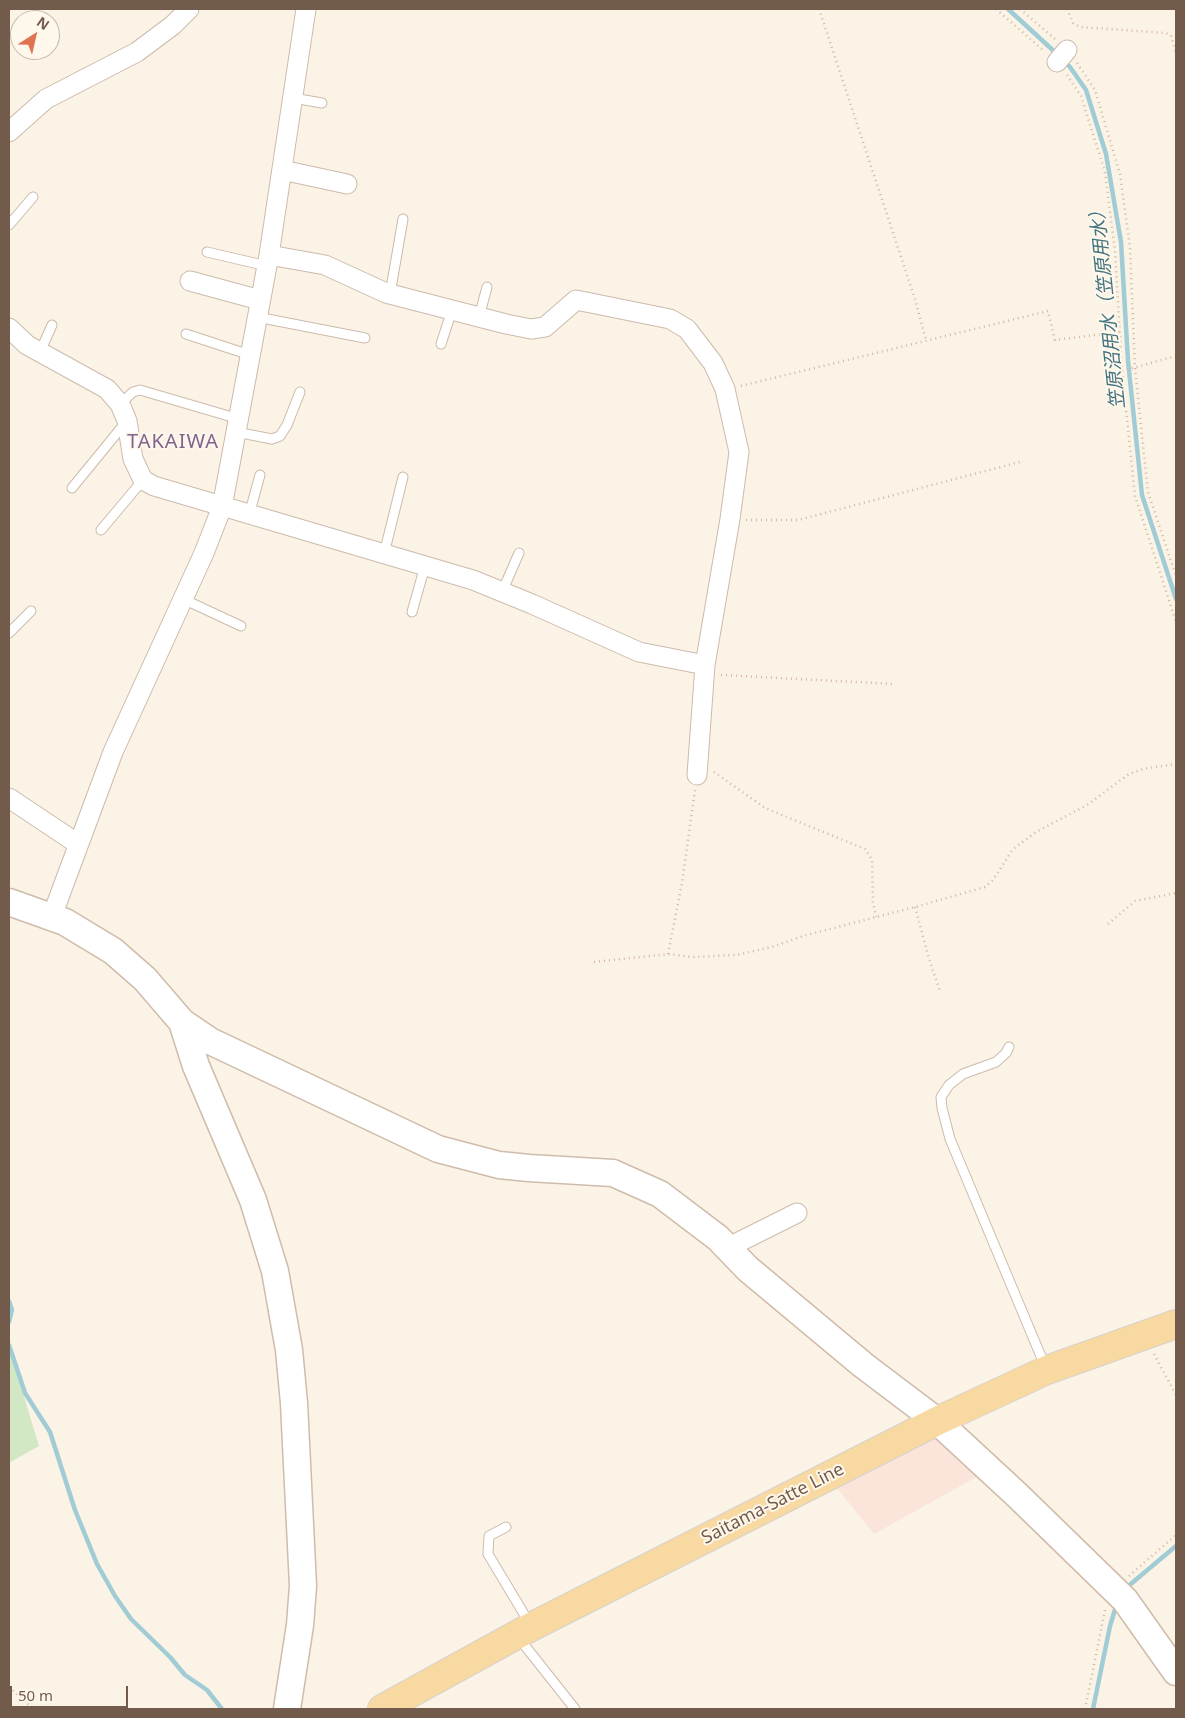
<!DOCTYPE html>
<meta charset="utf-8">
<style>
body{margin:0}
#map{position:relative;width:1185px;height:1718px;overflow:hidden;background:#fbf3e5;font-family:"Noto Sans",sans-serif}
canvas{display:block}
.frame{position:absolute;inset:0;border:10px solid #735b4c;pointer-events:none}
.north{position:absolute;left:10px;top:10px;width:50px;height:50px;box-sizing:border-box;background:#fef7ec;border:1px solid #c6b9ac;border-radius:50%;rotate:35deg;font-size:14px;font-weight:700;line-height:20px;text-align:center;color:#735b4c}
.north::after{content:'';display:block;margin:auto;width:18px;height:22px;background:#df7451;clip-path:polygon(50% 0,100% 100%,50% 72%,0 100%)}
.scale{position:absolute;left:10px;top:1686px;width:118px;height:22px;box-sizing:border-box;border:2px solid #735b4c;border-top:0;padding-left:6px;font-size:15px;line-height:18px;white-space:nowrap;color:#735b4c;-webkit-text-stroke:4px #fef7ec;paint-order:stroke}
</style>
<div id="map">
<canvas width="1185" height="1718"></canvas>
<div class="frame"></div>
<div class="north">N</div>
<div class="scale">50 m</div>
</div>
<script>
const context = document.querySelector('canvas').getContext('2d');
context.lineJoin = 'round';
function fillPath(path, color) {
  context.fillStyle = color;
  context.fill(path, 'evenodd');
}
function toPath(rows) {
  const path = new Path2D();
  for (const r of rows) {
    path.moveTo(r[0], r[1]);
    for (let i = 2; i < r.length; i += 2) path.lineTo(r[i], r[i + 1]);
  }
  return path;
}
function stroke(path, color, width, dash) {
  context.strokeStyle = color;
  context.lineWidth = width;
  context.lineCap = dash ? 'butt' : 'round';
  context.setLineDash(dash || []);
  context.stroke(path);
}
function drawText(font, color, halo, rows, align = 'center') {
  context.font = font + ' "Noto Sans","Noto Sans JP",sans-serif';
  context.lineWidth = 4;
  context.setLineDash([]);
  context.textBaseline = 'middle';
  context.strokeStyle = halo;
  context.fillStyle = color;
  for (const [text, x, y, turn = 0] of rows) {
    context.save();
    context.translate(x, y);
    context.rotate((+turn || 0) * Math.PI / 180);
    context.textAlign = isNaN(turn) ? turn : align;
    if (halo) context.strokeText(text, 0, 0);
    context.fillText(text, 0, 0);
    context.restore();
  }
}
fillPath(toPath([
 [923,1437,941,1437,980,1475,874,1534,833,1483]
]), '#fbe4da');
fillPath(toPath([
 [9,1347,39,1446,9,1463]
]), '#d2e8c5');
stroke(toPath([
 [1008,9,1057,54],
 [1064,61,1070,67,1086,90,1106,154,1121,242,1128,361,1142,495,1176,599],
 [9,1301,12,1310,9,1322],
 [9,1345,25,1393,50,1432,75,1510,97,1564,115,1596,131,1619,170,1657,185,1675,207,1690,222,1709],
 [1126,1588,1176,1546],
 [1093,1709,1110,1626,1117,1603]
]), '#a2ccd5', 4.5);
const lane = toPath([
 [293,98,322,103],
 [9,225,33,197],
 [207,252,267,266],
 [390,294,403,219],
 [257,317,365,338],
 [479,317,487,287],
 [186,334,250,355],
 [441,344,452,310],
 [40,352,52,325],
 [120,404,133,392,140,390,239,419],
 [236,432,272,439,280,436,287,425,300,392],
 [72,488,126,422],
 [249,515,260,475],
 [101,530,143,480],
 [384,554,403,477],
 [502,592,519,553],
 [183,599,241,626],
 [412,612,425,566],
 [9,633,31,611],
 [1009,1047,1006,1053,996,1062,963,1074,949,1085,941,1097,942,1108,950,1139,1045,1366],
 [506,1527,489,1536,488,1554,530,1624],
 [518,1637,575,1709]
]);
const street = toPath([
 [1057,62,1067,50],
 [9,132,46,99,137,52,173,25,189,9],
 [282,170,347,184],
 [269,255,325,265,386,293,506,324,531,329,545,327,576,300,670,319,687,329,713,363,725,389,739,452,730,519,705,665,697,775],
 [190,281,260,300],
 [9,328,27,345,107,389,120,404,127,421,133,459,143,480,154,486,473,580,532,604,639,652,705,665],
 [9,798,78,844],
 [52,916,113,752,204,553,222,507,269,255,306,9],
 [727,1248,797,1213]
]);
const secondary = toPath([
 [9,902,65,922,113,951,145,979,182,1022,210,1041,438,1149,499,1165,529,1168,613,1173,660,1194,718,1238,748,1269,863,1365,937,1421,1017,1495,1125,1600,1176,1672],
 [182,1022,196,1066,253,1200,275,1271,289,1350,294,1403,303,1586,300,1625,287,1709]
]);
const primary = toPath([
 [382,1709,531,1627,937,1421,1047,1370,1176,1324]
]);
stroke(lane, '#ccbbac', 11);
stroke(street, '#ccbbac', 21);
stroke(secondary, '#cfbcaa', 29);
stroke(primary, '#d8d1cd', 30);
stroke(toPath([
 [819,9,915,299,926,340],
 [996,9,1044,51],
 [1020,9,1055,39],
 [1067,9,1073,23,1080,27,1166,33,1171,36,1176,53],
 [1077,63,1095,90,1120,174,1130,247,1135,369,1148,492,1176,576],
 [1067,75,1081,96,1105,172,1115,251,1122,371,1135,496,1176,622],
 [1122,371,1176,356],
 [741,386,1048,311,1055,340,1120,332],
 [746,520,798,520,1020,462],
 [721,675,894,684],
 [714,772,765,808,865,849,872,860,873,902,876,917],
 [915,907,930,962,940,991],
 [1108,924,1135,901,1176,893],
 [668,954,682,883,695,790],
 [594,962,668,954,692,957,736,955,772,947,803,936,915,907,985,887,993,880,1013,849,1036,832,1087,805,1129,774,1143,769,1176,764],
 [1154,1354,1176,1395],
 [1129,1576,1176,1535],
 [9,1687,33,1709],
 [1085,1709,1105,1610]
]), '#d4b6a2', 2.5, [1, 4]);
stroke(lane, '#fff', 9);
stroke(street, '#fff', 19);
stroke(secondary, '#fff', 26);
stroke(primary, '#f7d9a1', 28);
drawText('18px', '#735b4c', '#fef7ec', [
 ["Saitama-Satte Line",773,1504,-27]
]);
drawText('italic 19px', '#43737f', '#fef7ec', [
 ["笠原沼用水（笠原用水）",1108,305,-96]
]);
context.letterSpacing = '1px';
drawText('20px', '#82638f', '#fef7ec', [
 ["TAKAIWA",173,442]
]);
context.letterSpacing = '0px';
</script>
